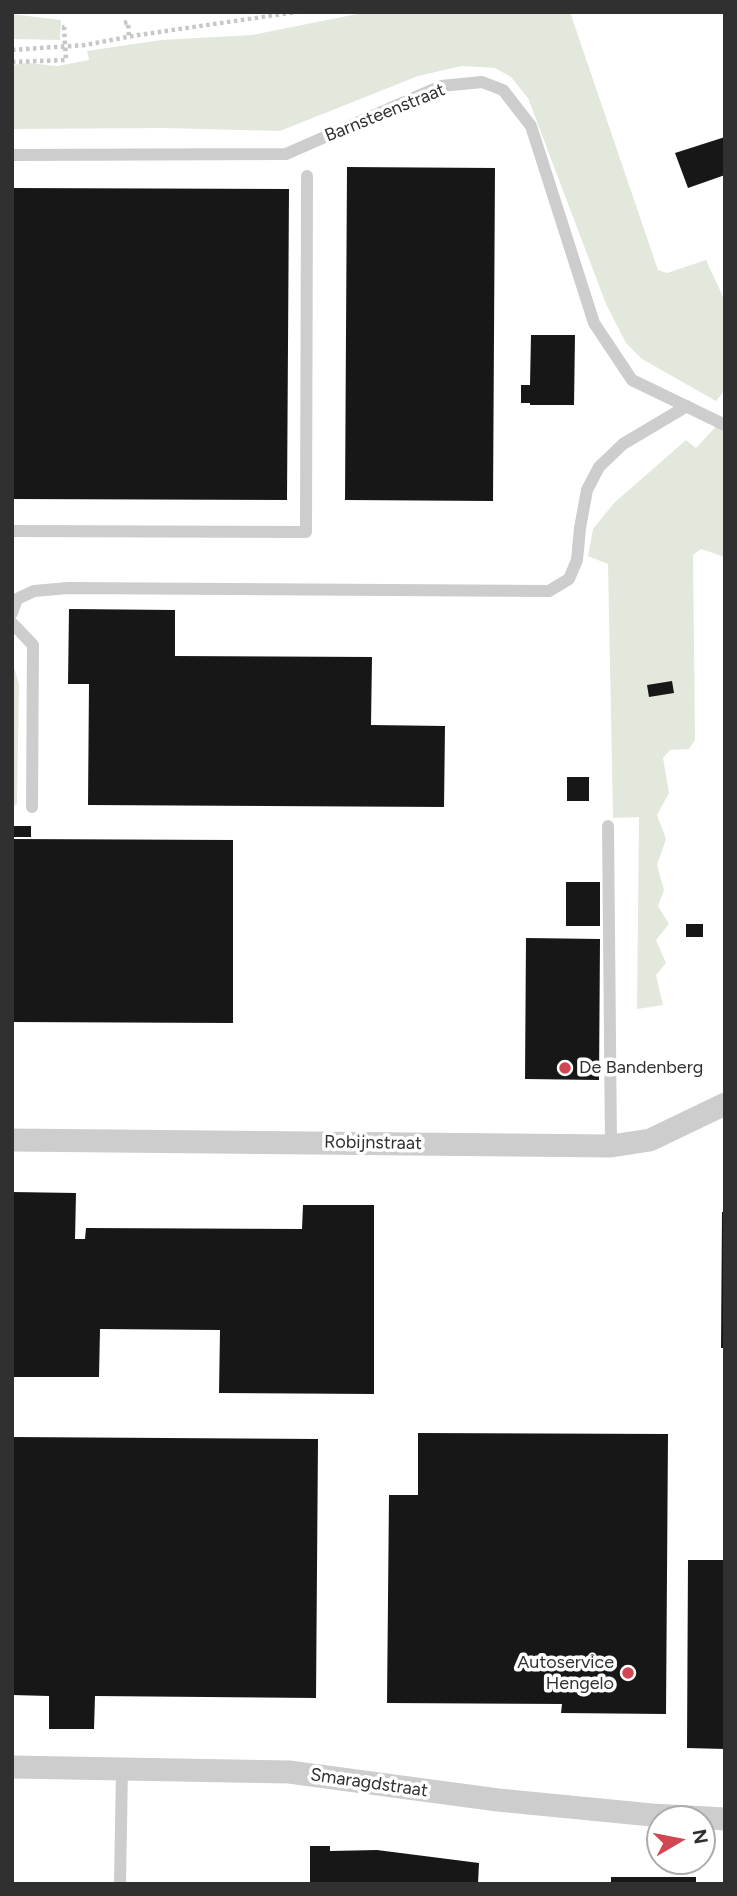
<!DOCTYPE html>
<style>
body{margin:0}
#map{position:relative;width:737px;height:1896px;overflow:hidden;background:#fff;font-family:Figtree,sans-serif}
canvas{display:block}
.frame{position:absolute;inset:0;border:14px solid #303030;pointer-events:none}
.north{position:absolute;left:646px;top:1805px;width:70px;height:70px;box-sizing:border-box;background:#fff;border:2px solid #acacac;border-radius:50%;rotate:80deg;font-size:19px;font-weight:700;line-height:28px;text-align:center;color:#303030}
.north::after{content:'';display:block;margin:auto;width:24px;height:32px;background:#d14751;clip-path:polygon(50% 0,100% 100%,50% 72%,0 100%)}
</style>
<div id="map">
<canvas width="737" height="1896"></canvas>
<div class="frame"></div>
<div class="north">N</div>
</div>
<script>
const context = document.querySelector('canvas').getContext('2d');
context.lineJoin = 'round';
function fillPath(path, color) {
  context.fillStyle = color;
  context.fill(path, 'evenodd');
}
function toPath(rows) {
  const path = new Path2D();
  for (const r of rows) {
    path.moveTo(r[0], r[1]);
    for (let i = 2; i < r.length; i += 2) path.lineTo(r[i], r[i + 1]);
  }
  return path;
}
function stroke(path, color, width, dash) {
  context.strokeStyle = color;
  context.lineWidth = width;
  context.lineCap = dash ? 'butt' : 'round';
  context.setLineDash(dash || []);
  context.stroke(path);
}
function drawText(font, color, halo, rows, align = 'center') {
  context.font = font + ' Figtree,sans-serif';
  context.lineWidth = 7;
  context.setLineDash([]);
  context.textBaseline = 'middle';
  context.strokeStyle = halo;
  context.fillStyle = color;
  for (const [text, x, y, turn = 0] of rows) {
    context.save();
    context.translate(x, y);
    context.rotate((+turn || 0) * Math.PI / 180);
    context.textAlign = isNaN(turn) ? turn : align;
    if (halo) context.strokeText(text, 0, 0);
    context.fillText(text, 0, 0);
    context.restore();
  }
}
fillPath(toPath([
 [367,12,570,12,658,270,667,273,706,260,725,301,725,390,716,401,642,359,626,343,606,304,528,98,511,77,495,68,462,66,418,76,280,131,163,128,12,129,12,65,28,63,57,66,89,60,87,51,161,40,252,35],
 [12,14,61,20,60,40,12,39],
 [720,422,725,423,725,557,701,549,693,555,695,740,689,749,670,750,663,758,669,793,657,815,666,839,657,865,664,890,658,906,669,924,656,940,666,963,656,975,663,1005,637,1009,639,817,613,818,608,564,588,556,593,529,614,503,686,440,696,448],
 [12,661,19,684,17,804,12,807]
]), '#e3e8dd');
fillPath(toPath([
 [725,137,725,175,688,188,675,153],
 [347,167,495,168,493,501,345,500],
 [12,188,289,189,287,500,12,499],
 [531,335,575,335,574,405,530,405,530,403,521,403,521,385,530,385],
 [69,609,175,610,175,656,372,657,371,725,445,726,444,807,88,805,89,684,68,684],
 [672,681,674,693,649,697,647,685],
 [567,777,589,777,589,801,567,801],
 [12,826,31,826,31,837,12,837],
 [12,839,233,840,233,1023,12,1022],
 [566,882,600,882,600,926,566,926],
 [686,924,703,924,703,937,686,937],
 [526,938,600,939,599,1080,525,1079],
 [12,1192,76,1193,75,1239,85,1239,86,1228,302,1229,303,1205,374,1205,374,1394,219,1393,220,1330,100,1329,99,1377,12,1377],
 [722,1212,725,1212,725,1348,721,1348],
 [418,1433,668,1434,666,1714,561,1713,562,1704,387,1703,389,1495,418,1495],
 [12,1437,318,1439,316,1698,95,1696,94,1729,49,1729,49,1696,12,1695],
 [688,1560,725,1560,725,1749,687,1748],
 [310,1846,330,1846,330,1851,377,1850,479,1863,478,1884,310,1884],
 [611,1877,696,1877,696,1884,611,1884]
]), '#171717');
stroke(toPath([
 [124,23,128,22,129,36],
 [12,50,85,45,138,35,297,12],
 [12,62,66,60,64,27,68,27]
]), '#c7c7c7', 4.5, [3.5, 3.5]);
stroke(toPath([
 [12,155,286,154,441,86,482,82,503,90,531,126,594,323,632,380,725,425],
 [12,531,306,532,307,176],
 [12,613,17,599,34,591,68,588,549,591,569,579,577,560,580,528,587,490,599,467,623,444,687,406],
 [12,623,33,645,32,807],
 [608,826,611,1146],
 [120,1884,122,1769]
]), '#cdcdcd', 12);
stroke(toPath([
 [12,1140,611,1146,650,1140,725,1104],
 [12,1767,289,1772,498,1800,652,1815,725,1819]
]), '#cdcdcd', 23);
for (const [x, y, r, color] of [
 [565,1068,7,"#d14751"],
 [628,1673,7,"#d14751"]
]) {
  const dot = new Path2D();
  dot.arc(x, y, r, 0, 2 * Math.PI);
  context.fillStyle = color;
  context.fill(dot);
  stroke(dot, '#fff', 2.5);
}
drawText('18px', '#303030', '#fff', [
 ["Barnsteenstraat",385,113,-22],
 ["Robijnstraat",373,1143,1],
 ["Smaragdstraat",369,1783,8]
]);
drawText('18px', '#303030', '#fff', [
 ["De Bandenberg",579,1068],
 ["Autoservice",614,1663,"right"],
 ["Hengelo",614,1684,"right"]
], 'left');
</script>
